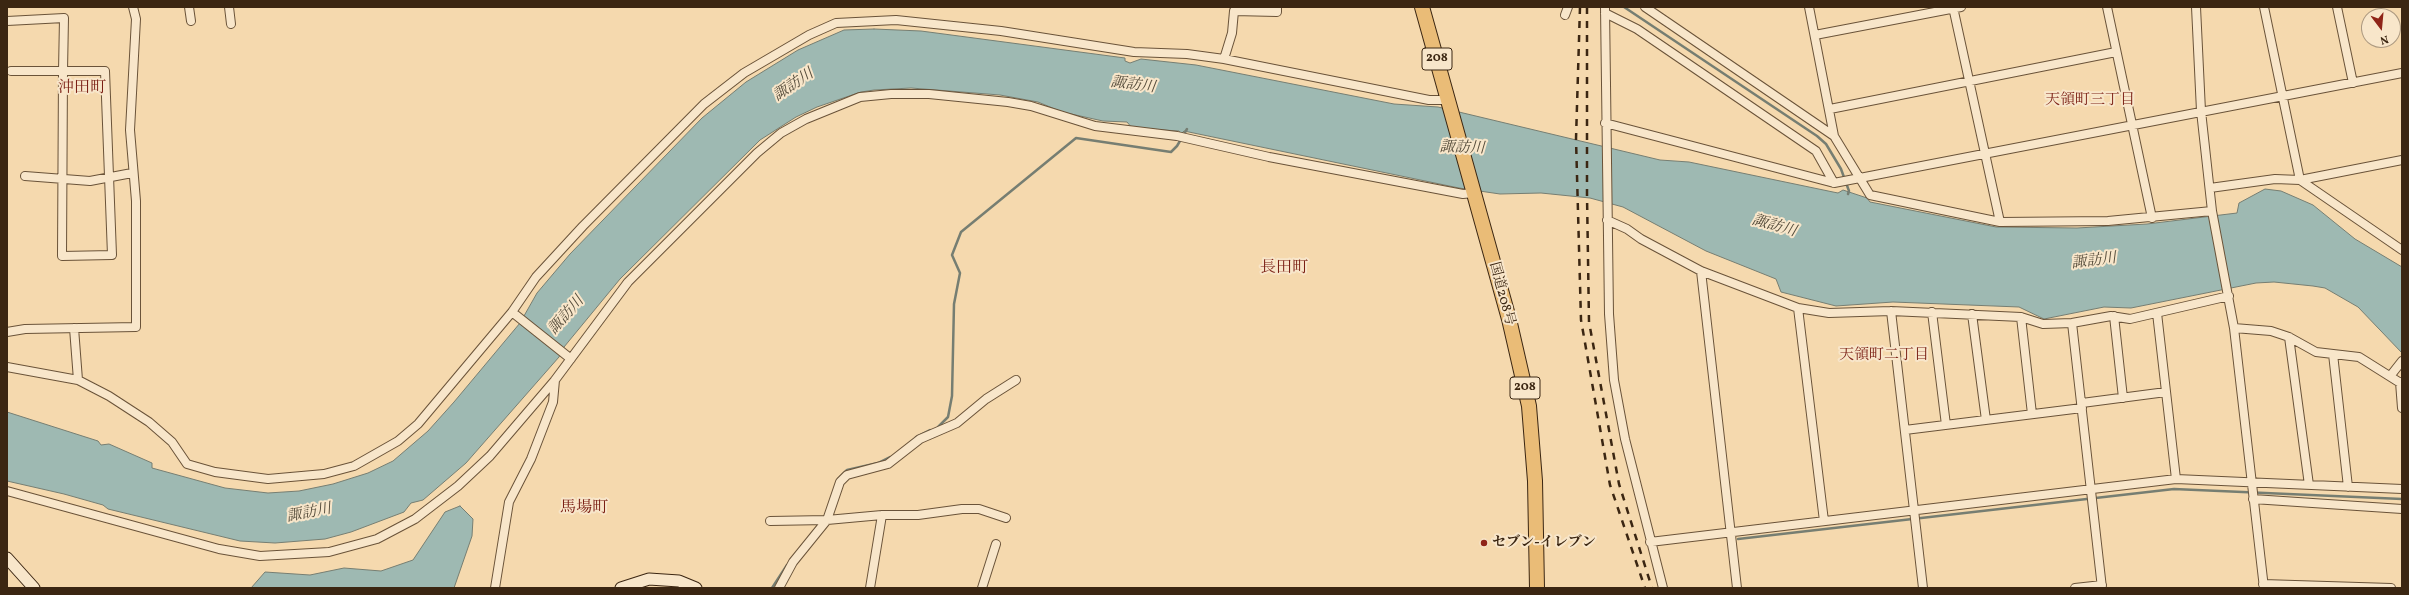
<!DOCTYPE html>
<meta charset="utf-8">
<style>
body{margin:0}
#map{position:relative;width:2409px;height:595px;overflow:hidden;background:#f5d9ae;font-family:Vollkorn,serif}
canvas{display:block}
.frame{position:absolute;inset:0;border:8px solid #3b2612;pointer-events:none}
.north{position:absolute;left:2361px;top:8px;width:40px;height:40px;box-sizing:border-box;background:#f8e6ca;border:1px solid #ac9980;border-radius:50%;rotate:164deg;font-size:11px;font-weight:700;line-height:16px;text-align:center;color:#3b2612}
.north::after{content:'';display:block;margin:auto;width:14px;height:18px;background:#8f2418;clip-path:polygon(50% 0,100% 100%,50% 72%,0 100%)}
</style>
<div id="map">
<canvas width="2409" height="595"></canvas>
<div class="frame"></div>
<div class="north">N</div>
</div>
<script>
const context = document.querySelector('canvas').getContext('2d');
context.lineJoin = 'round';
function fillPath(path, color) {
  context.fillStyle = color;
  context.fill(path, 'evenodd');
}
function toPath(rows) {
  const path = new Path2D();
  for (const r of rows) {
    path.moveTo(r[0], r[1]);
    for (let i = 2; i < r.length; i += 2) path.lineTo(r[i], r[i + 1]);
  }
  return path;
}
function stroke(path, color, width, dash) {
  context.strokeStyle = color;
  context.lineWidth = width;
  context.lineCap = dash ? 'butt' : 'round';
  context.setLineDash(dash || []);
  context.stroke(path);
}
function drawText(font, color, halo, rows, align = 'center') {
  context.font = font + ' Vollkorn,"Noto Serif JP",serif';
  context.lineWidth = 4;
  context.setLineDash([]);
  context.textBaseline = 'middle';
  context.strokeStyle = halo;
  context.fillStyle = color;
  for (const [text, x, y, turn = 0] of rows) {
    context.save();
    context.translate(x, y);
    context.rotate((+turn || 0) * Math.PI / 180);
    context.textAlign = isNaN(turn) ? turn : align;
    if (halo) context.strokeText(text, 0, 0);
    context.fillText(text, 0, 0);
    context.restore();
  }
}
const water = toPath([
 [874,29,921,31,1125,58,1125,61,1130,63,1141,59,1196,65,1394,104,1438,107,1660,160,1689,162,1833,192,1838,193,1843,190,1867,198,1870,202,1996,227,2077,228,2147,224,2237,213,2239,203,2265,189,2281,191,2313,205,2355,239,2402,267,2402,353,2358,307,2325,288,2313,286,2274,282,2256,283,2131,308,2104,307,2044,319,2019,307,1893,302,1836,306,1781,292,1776,279,1706,251,1623,207,1590,198,1541,193,1500,194,1459,188,1184,131,1181,134,1179,131,1132,128,1127,122,1103,121,1062,112,1038,102,1000,95,911,88,874,90,861,92,817,107,796,117,760,140,620,279,564,347,559,357,466,463,423,500,411,503,404,512,351,532,325,539,275,543,240,541,108,509,103,505,64,494,7,481,7,412,98,441,101,445,109,444,152,463,152,468,225,488,268,493,299,491,333,484,368,473,393,461,428,431,454,402,520,323,537,293,570,254,702,118,746,82,798,50,844,30,874,29],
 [460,506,473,519,472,536,454,588,251,588,265,572,310,575,344,568,381,571,413,560,445,512,460,506]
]);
fillPath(water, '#9eb9b2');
stroke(water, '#767e72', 1);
stroke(toPath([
 [1624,7,1817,136,1826,144,1841,169,1849,191,1848,194],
 [938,427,948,417,952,396,954,304,960,273,952,255,961,232,1076,138,1171,152,1177,146,1187,129],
 [916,437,930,430],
 [838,479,847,470,878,463,890,457],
 [1738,539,2174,489,2402,499],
 [772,588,787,565]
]), '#767e72', 2.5);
const street = toPath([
 [189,7,191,21],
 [229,7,231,24],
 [1605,7,1609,314,1614,380,1625,439,1663,588],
 [1645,7,1834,136,1870,195,2000,222,2108,221,2212,211],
 [1809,7,1834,136],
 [1953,7,2000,222],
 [2107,7,2152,218],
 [2196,7,2201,111,2212,211,2234,328,2264,588],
 [2264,7,2300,180,2402,250],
 [2337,7,2353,83],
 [1605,13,1637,29,1816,151,1834,183],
 [1565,15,1568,7],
 [7,21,64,18,63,71,11,71],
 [1815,35,1961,7],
 [1224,59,1232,33,1234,11,1277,12,1277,7],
 [63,71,105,71,112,255,62,256,63,71],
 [1830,109,2116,52],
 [1605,123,1834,183,2402,73],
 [25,176,90,181,132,173],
 [2210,188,2275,179,2300,180,2402,160],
 [1607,220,1627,229,1641,239,1701,271,1798,308,1829,313,1891,311,2021,317,2043,324,2072,323,2111,316,2130,319,2229,296],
 [1701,271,1737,588],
 [1798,308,1824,521],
 [1891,311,1923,588],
 [512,312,571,359],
 [1932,312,1946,425],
 [2157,313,2176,479],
 [1972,314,1986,420],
 [2114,316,2123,398],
 [2021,317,2032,414],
 [2072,323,2102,588],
 [74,328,78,380],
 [2234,328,2271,331,2289,337,2316,352,2359,357,2402,384],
 [7,332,25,329,136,327,136,201,130,130,136,19,133,7],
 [2289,337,2309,485],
 [2333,354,2348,487],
 [7,367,78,380,109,396,149,422,172,442,187,464,215,472,268,479,324,474,354,466,398,441,418,424,512,312,536,277,583,226,704,104,744,73,809,35,836,23,896,20,1001,31,1134,52,1187,54,1224,59,1429,100,1448,100],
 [2391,375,2402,361],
 [2400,382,2402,408],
 [2082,403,2166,392],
 [1905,430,2082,408],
 [7,491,219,549,260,556,329,552,377,539,415,519,458,486,490,456,555,380,628,282,757,153,781,133,806,119,860,97,891,94,929,94,1008,102,1031,106,1095,126,1177,136,1269,157,1463,194,1473,193],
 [2253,499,2402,509],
 [770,521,827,520,882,515,918,515,962,509,979,509,1006,518],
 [1650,542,2176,479,2402,489],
 [2263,584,2391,588],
 [495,588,509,502,531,459,553,402,555,380],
 [779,588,793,562,827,520,840,482,847,475,888,464,920,439,957,423,986,399,1016,380],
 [870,588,882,515],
 [982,588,996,544],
 [2075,588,2102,585]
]);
const secondary = toPath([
 [7,558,34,588],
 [621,588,649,579,679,581,696,588]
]);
const highway = toPath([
 [1422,7,1509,319,1529,406,1535,481,1537,588]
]);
stroke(street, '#6a5339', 10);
stroke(secondary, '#3b2612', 13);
stroke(highway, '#3b2612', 16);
stroke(street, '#f8e6ca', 8);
stroke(secondary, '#f8e6ca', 11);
stroke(highway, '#eabc77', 14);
stroke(toPath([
 [1580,7,1576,139,1581,320,1610,485,1645,588],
 [1587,7,1587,195,1589,322,1619,484,1652,588]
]), '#3b2612', 2.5, [7, 7]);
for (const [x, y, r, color] of [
 [1484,543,4,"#8f2418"]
]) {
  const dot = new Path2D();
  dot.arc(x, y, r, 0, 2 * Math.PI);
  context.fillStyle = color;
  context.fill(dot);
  stroke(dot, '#f8e6ca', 1.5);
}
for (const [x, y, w] of [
 [1437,59,30],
 [1525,388,30]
]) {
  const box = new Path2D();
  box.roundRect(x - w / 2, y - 11, w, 22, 3);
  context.fillStyle = '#f8e6ca';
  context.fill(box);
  stroke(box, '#3b2612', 1);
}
drawText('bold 13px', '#3b2612', null, [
 ["208",1437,59],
 ["208",1525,388]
]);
drawText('14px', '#3b2612', '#f8e6ca', [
 ["国道208号",1501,294,75]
]);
drawText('bold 14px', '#3b2612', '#f8e6ca', [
 ["セブン-イレブン",1492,543]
], 'left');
drawText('italic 15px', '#544b3a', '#f8e6ca', [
 ["諏訪川",794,86,-34],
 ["諏訪川",1133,86,7],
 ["諏訪川",1462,149,2],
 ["諏訪川",1774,227,16],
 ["諏訪川",2094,262,-7],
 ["諏訪川",567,316,-49],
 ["諏訪川",309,514,-11]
]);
drawText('15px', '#7a1f14', '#f8e6ca', [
 ["天領町三丁目",2090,101],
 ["天領町二丁目",1884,356]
]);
drawText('16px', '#7a1f14', '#f8e6ca', [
 ["沖田町",82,89],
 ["長田町",1284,269],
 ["馬場町",584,509]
]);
</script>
